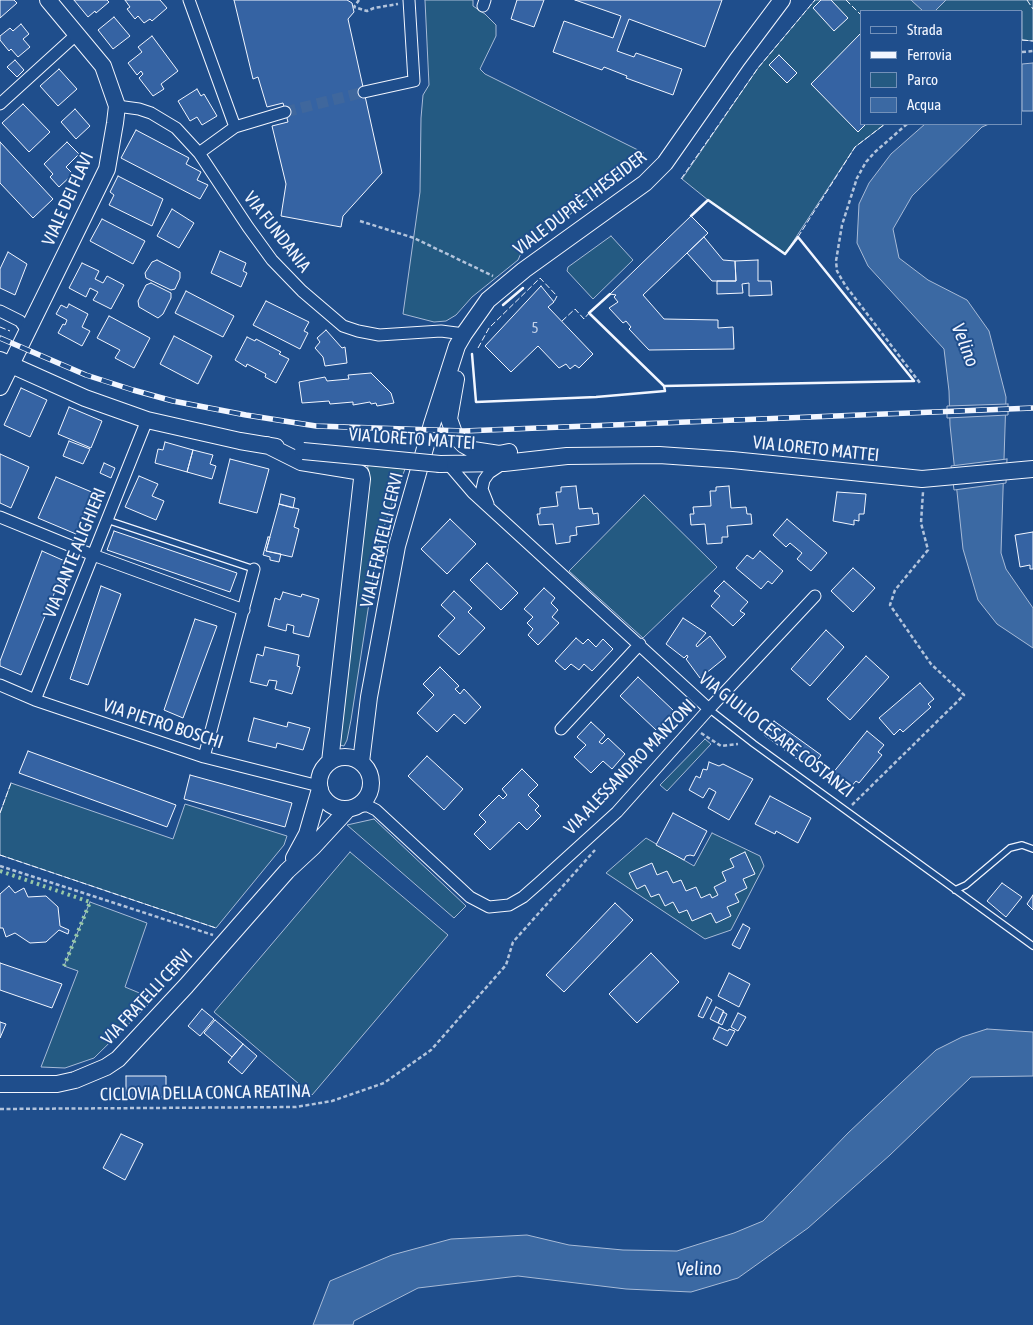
<!DOCTYPE html>
<meta charset="utf-8">
<style>
body{margin:0}
#map{position:relative;width:1033px;height:1325px;overflow:hidden;background:#1f4e8c;font-family:"Asap Condensed",sans-serif}
canvas{display:block}
.legend{position:absolute;left:860px;top:10px;width:162px;height:115px;box-sizing:border-box;background:#1f4e8c;border:1px solid #7391ba;margin:0;padding:6px 9px;list-style:none;font-size:15px;color:#f2f6ff}
.legend li{display:flex;align-items:center;gap:10px;height:25px}
.legend b{width:25px;border:1px solid #7391ba}
</style>
<div id="map">
<canvas width="1033" height="1325"></canvas>
<ul class="legend">
<li><b style="height:6px;background:#1f4e8c"></b>Strada</li>
<li><b style="height:6px;background:#f2f6ff"></b>Ferrovia</li>
<li><b style="height:14px;background:#245a82"></b>Parco</li>
<li><b style="height:14px;background:#3b69a3"></b>Acqua</li>
</ul>
</div>
<script>
const context = document.querySelector('canvas').getContext('2d');
context.lineJoin = 'round';
function fillPath(path, color) {
  context.fillStyle = color;
  context.fill(path, 'evenodd');
}
function toPath(rows) {
  const path = new Path2D();
  for (const r of rows) {
    if (r.length === 3) {
      path.moveTo(r[0] + r[2], r[1]);
      path.arc(r[0], r[1], r[2], 0, 2 * Math.PI);
      continue;
    }
    path.moveTo(r[0], r[1]);
    for (let i = 2; i < r.length; i += 2) path.lineTo(r[i], r[i + 1]);
  }
  return path;
}
function stroke(path, color, width, dash) {
  context.strokeStyle = color;
  context.lineWidth = width;
  context.lineCap = dash ? 'butt' : 'round';
  context.setLineDash(dash || []);
  context.stroke(path);
}
function drawText(font, color, halo, rows, align = 'center') {
  context.font = font + ' "Asap Condensed",sans-serif';
  context.lineWidth = 4;
  context.setLineDash([]);
  context.textBaseline = 'middle';
  context.strokeStyle = halo;
  context.fillStyle = color;
  for (const [text, x, y, turn = 0] of rows) {
    context.save();
    context.translate(x, y);
    context.rotate((+turn || 0) * Math.PI / 180);
    context.textAlign = isNaN(turn) ? turn : align;
    if (halo) context.strokeText(text, 0, 0);
    context.fillText(text, 0, 0);
    context.restore();
  }
}
const green = toPath([
 [425,0,473,0,473,6,485,14,496,25,496,36,480,69,485,74,644,153,611,183,522,251,518,260,472,297,456,315,446,321,434,322,403,314,420,192,421,118,423,95,429,85,425,0],
 [815,0,1033,0,1033,41,1022,40,1022,11,862,11,862,124,885,124,855,147,785,254,708,200,682,179,758,68,815,0],
 [611,236,633,260,593,299,567,271,568,267,611,236],
 [368,465,405,469,390,509,378,545,351,720,347,740,344,746,340,745,368,465],
 [644,495,717,567,643,638,569,571,644,495],
 [705,739,711,744,667,791,660,785,705,739],
 [11,783,173,839,185,804,287,836,284,845,216,928,0,855,0,813,11,783],
 [374,819,466,906,454,918,347,825,374,819],
 [712,833,760,856,764,866,731,930,705,939,606,873,646,838,694,866,712,833],
 [350,852,448,935,312,1095,214,1012,350,852],
 [90,902,147,923,125,987,154,999,94,1058,65,1068,41,1067,78,971,64,966,90,902]
]);
fillPath(green, '#245a82');
stroke(green, '#a8bbd7', 1);
const water = toPath([
 [911,0,946,0,935,11,923,11,911,0],
 [1033,63,1033,111,1022,111,1022,64,1033,63],
 [925,124,989,124,982,127,912,196,893,229,899,258,928,280,967,300,989,331,1006,397,1001,553,1006,569,1033,608,1033,648,997,624,978,600,963,549,950,425,949,391,944,349,868,266,857,243,859,204,869,183,891,154,925,124],
 [987,1029,1033,1032,1033,1076,971,1077,890,1155,808,1228,738,1278,691,1292,626,1289,518,1276,418,1288,354,1321,353,1325,313,1325,330,1281,392,1255,451,1239,527,1235,569,1245,623,1250,677,1251,734,1233,763,1221,848,1133,936,1050,962,1037,987,1029]
]);
fillPath(water, '#3b69a3');
stroke(water, '#a8bbd7', 1);
const pier = toPath([
 [1008,404,1008,415,947,418,947,406,1008,404],
 [1007,459,1006,483,954,490,951,466,1007,459]
]);
fillPath(pier, '#1f4e8c');
stroke(pier, '#a8bbd7', 1);
const building = toPath([
 [0,0,14,0,17,3,0,18,0,0],
 [74,0,107,0,109,2,96,13,95,11,88,17,74,0],
 [125,0,160,0,167,8,152,21,150,19,144,23,138,16,135,19,127,9,130,7,125,0],
 [234,0,347,0,352,3,354,12,348,19,382,173,343,216,341,227,281,216,286,184,272,126,288,122,283,103,267,107,258,77,253,79,234,0],
 [517,0,544,0,534,27,511,19,517,0],
 [575,0,722,0,705,47,629,19,617,51,634,57,636,53,682,69,673,95,626,78,627,76,604,67,602,70,553,52,564,21,613,38,621,16,575,0],
 [821,0,831,0,848,18,834,31,813,8,821,0],
 [114,17,130,36,113,49,98,30,114,17],
 [21,24,29,34,23,39,30,47,18,57,11,49,9,51,0,40,0,36,10,28,13,31,21,24],
 [862,32,862,124,866,124,858,132,811,84,862,32],
 [152,36,178,71,161,84,164,89,153,96,139,78,143,74,141,71,137,75,128,63,142,52,138,47,152,36],
 [779,55,797,73,787,83,769,65,779,55],
 [15,60,24,70,17,77,7,67,15,60],
 [59,69,77,89,58,106,40,86,59,69],
 [197,89,201,96,204,94,217,116,202,125,197,117,190,121,178,101,197,89],
 [23,104,50,132,29,152,2,123,23,104],
 [75,109,90,126,76,139,61,122,75,109],
 [136,130,189,158,186,164,201,172,197,180,208,185,200,199,121,158,136,130],
 [0,142,53,199,33,218,0,183,0,142],
 [67,142,79,154,66,167,73,174,59,187,50,177,53,174,44,164,67,142],
 [118,176,163,199,152,226,109,205,114,195,110,192,118,176],
 [172,209,194,223,179,248,157,236,172,209],
 [691,216,708,233,643,295,664,319,718,320,718,328,733,327,734,349,649,350,629,329,631,327,626,321,623,323,609,308,618,302,614,297,616,295,610,294,691,216],
 [102,219,145,241,133,264,90,241,102,219],
 [704,237,723,260,735,261,736,281,712,281,687,253,704,237],
 [220,251,246,263,243,271,247,273,241,287,211,273,220,251],
 [8,252,27,264,15,295,0,288,0,269,8,252],
 [157,260,180,272,180,278,175,289,171,290,146,278,145,273,152,262,157,260],
 [758,260,758,281,771,281,772,295,749,296,749,283,742,284,743,293,717,294,717,281,736,281,735,261,758,260],
 [82,263,99,271,95,279,103,283,107,276,124,285,111,309,93,300,98,292,90,288,86,297,69,288,82,263],
 [151,283,171,293,171,298,163,314,158,318,139,307,138,301,146,285,151,283],
 [541,286,554,302,548,307,593,354,579,368,575,365,570,369,566,364,559,368,538,346,511,372,485,346,541,286],
 [186,291,234,316,223,337,175,313,186,291],
 [266,301,309,322,304,331,308,333,300,349,253,325,266,301],
 [69,304,88,314,82,327,90,331,82,346,58,333,63,324,65,325,67,320,56,314,61,305,67,308,69,304],
 [109,316,150,338,134,368,115,358,120,350,97,338,109,316],
 [326,330,342,348,345,347,347,363,325,366,323,357,315,348,320,342,317,338,326,330],
 [174,336,212,356,198,384,160,364,174,336],
 [247,337,255,341,256,339,281,352,279,354,289,359,276,383,265,377,266,374,247,364,246,367,235,360,247,337],
 [371,373,391,393,394,403,377,406,376,403,371,404,370,402,353,405,353,402,330,404,329,401,302,403,299,382,325,377,327,381,349,379,348,375,371,373],
 [21,388,47,400,30,437,4,425,21,388],
 [69,407,102,421,91,448,58,434,69,407],
 [69,441,90,449,83,464,63,456,69,441],
 [165,442,193,450,187,472,155,463,158,449,163,450,165,442],
 [193,450,213,455,210,464,216,466,212,479,187,472,193,450],
 [0,454,29,467,11,508,0,503,0,454],
 [230,459,269,469,257,513,219,503,230,459],
 [104,463,115,468,111,478,100,473,104,463],
 [139,476,158,484,152,496,164,501,156,520,125,507,139,476],
 [56,477,94,493,76,534,38,518,56,477],
 [576,486,579,509,592,508,593,514,598,513,599,524,576,527,577,535,570,536,570,542,556,544,553,524,539,525,537,514,540,514,540,508,558,506,556,492,561,492,561,487,576,486],
 [729,486,731,508,746,507,747,514,751,514,752,524,727,526,728,537,722,537,722,543,707,544,705,524,691,525,690,514,694,514,693,507,711,506,710,491,716,491,716,487,729,486],
 [837,492,866,494,864,514,859,514,859,521,854,520,854,525,833,521,837,492],
 [281,494,295,498,293,508,279,504,281,494],
 [279,504,299,509,294,527,299,529,292,557,266,551,279,504],
 [450,519,476,544,447,574,421,549,450,519],
 [787,519,827,553,811,571,797,559,802,553,790,543,786,547,773,535,787,519],
 [114,531,237,573,230,592,107,550,114,531],
 [1033,532,1033,569,1030,569,1030,565,1020,567,1015,535,1033,532],
 [268,537,270,537,266,551,281,554,279,562,270,560,270,557,263,555,268,537],
 [42,551,67,562,21,675,0,666,0,661,42,551],
 [760,551,783,571,772,584,768,581,761,589,736,568,747,555,753,559,760,551],
 [487,563,518,593,501,610,470,580,487,563],
 [853,568,875,588,853,612,831,591,853,568],
 [724,581,748,602,740,611,745,614,733,626,711,606,720,596,714,591,724,581],
 [101,586,121,594,88,685,70,679,101,586],
 [544,588,555,598,551,603,558,610,552,617,559,623,538,645,528,635,533,629,527,623,533,617,524,609,544,588],
 [454,591,472,608,468,612,485,628,459,655,438,636,455,618,441,605,454,591],
 [283,592,301,597,302,594,319,599,309,637,293,633,294,626,287,624,286,631,268,626,275,598,280,600,283,592],
 [683,618,706,633,696,645,697,647,710,636,726,657,700,678,686,659,688,657,687,655,684,658,666,644,683,618],
 [195,619,217,626,183,718,164,710,195,619],
 [826,630,844,647,810,686,791,669,826,630],
 [576,638,583,644,588,639,596,647,603,639,613,649,592,671,584,664,579,670,571,664,565,670,555,661,576,638],
 [265,647,299,655,297,666,300,667,292,694,275,689,277,681,269,680,267,686,250,682,257,654,263,656,265,647],
 [866,656,889,677,850,720,827,699,866,656],
 [440,667,459,686,455,689,460,694,464,689,481,707,465,724,454,714,437,732,417,713,434,695,423,684,440,667],
 [638,677,674,711,656,730,620,696,638,677],
 [920,683,934,699,928,704,931,707,903,732,900,729,894,735,879,718,920,683],
 [254,718,287,727,288,722,310,728,303,750,277,743,276,748,248,741,254,718],
 [774,721,821,755,811,769,764,735,774,721],
 [591,722,605,735,599,742,602,744,608,738,625,754,612,769,603,761,591,773,574,757,586,745,577,737,591,722],
 [867,731,884,745,878,752,882,755,859,783,856,781,850,788,832,774,867,731],
 [28,751,176,805,167,827,19,773,28,751],
 [427,756,463,789,444,810,408,776,427,756],
 [709,762,719,766,723,764,753,779,729,820,708,808,716,792,709,788,703,798,689,790,696,776,700,778,703,769,707,770,709,762],
 [522,769,538,785,528,795,539,806,535,810,541,816,527,830,519,822,490,850,474,834,486,822,479,815,499,795,503,799,507,795,502,789,522,769],
 [190,775,292,803,285,827,184,799,190,775],
 [770,796,811,818,798,843,776,831,775,834,755,824,770,796],
 [673,813,707,831,694,856,690,855,686,856,684,860,656,845,673,813],
 [745,852,755,874,743,879,747,888,735,894,739,902,727,907,731,916,716,923,711,913,692,921,687,910,679,913,673,902,665,906,659,894,651,897,645,885,637,889,629,873,652,863,657,875,667,871,673,883,681,880,686,891,696,887,701,898,710,894,712,898,718,895,714,887,726,881,722,872,734,867,730,859,745,852],
 [1002,883,1022,897,1006,917,987,901,1002,883],
 [9,886,15,893,24,888,28,897,46,896,58,907,60,926,69,930,68,934,59,930,46,942,30,943,15,933,6,937,3,928,0,928,0,894,9,886],
 [1033,895,1033,910,1027,904,1033,895],
 [615,903,633,920,564,992,546,975,615,903],
 [743,924,750,928,740,949,732,945,743,924],
 [651,953,679,982,637,1023,609,994,651,953],
 [0,963,62,984,52,1008,0,990,0,963],
 [729,973,750,984,739,1007,718,996,729,973],
 [707,997,712,1000,703,1018,698,1016,707,997],
 [716,1007,724,1011,718,1023,710,1019,716,1007],
 [202,1009,214,1019,200,1036,188,1026,202,1009],
 [723,1012,727,1014,722,1025,718,1023,723,1012],
 [738,1013,746,1017,738,1031,731,1027,738,1013],
 [215,1020,243,1044,232,1057,204,1033,215,1020],
 [0,1022,6,1024,0,1038,0,1022],
 [719,1027,728,1031,729,1029,735,1031,727,1046,713,1039,719,1027],
 [243,1044,257,1056,242,1074,228,1062,243,1044],
 [126,1076,166,1076,166,1097,126,1097,126,1076],
 [121,1134,143,1144,125,1180,103,1168,121,1134]
]);
fillPath(building, '#3563a3');
stroke(building, '#f2f6ff', 1);
stroke(toPath([
 [285,112,364,92]
]), '#3f679d', 11, [11, 5.5]);
const lane = toPath([
 [107,520,254,569],
 [709,709,754,744,1033,946],
 [955,890,966,885,1010,848,1022,845,1033,849]
]);
const street = toPath([
 [189,0,235,127],
 [483,6,485,0],
 [364,92,414,81,409,0],
 [0,104,77,34],
 [117,106,139,109,151,113,176,128,199,153,248,227,272,260,302,291,343,326,358,331,379,335,441,331,464,334],
 [199,153,235,127,285,112],
 [0,311,20,321,26,329,26,334],
 [449,465,473,493,709,709],
 [488,504,482,489,484,480,489,473,504,463],
 [0,517,93,555,244,610],
 [0,685,35,700,204,757,319,786],
 [35,700,147,420],
 [561,729,640,644],
 [204,757,254,569],
 [359,806,368,806,376,810,470,897,489,907,509,905,523,897,539,883,617,812,709,709,815,596]
]);
const secondary = toPath([
 [0,360,85,398,147,420,240,441,276,447],
 [456,379,449,419,455,436,464,445,473,450,499,454,509,452],
 [0,387,107,169,115,123,117,106,103,66,48,0],
 [267,445,301,462,356,471,361,474,362,479,330,762],
 [440,464,504,463,567,456,659,455,732,460,922,479,1033,469],
 [345,783,26],
 [361,762,369,697,397,546,432,424,457,346,464,334,488,300,524,270,645,183,665,163,737,60,782,0],
 [294,858,307,834,320,789],
 [0,1084,57,1084,75,1080,106,1067,118,1059,186,986,287,871,313,847,348,809]
]);
stroke(lane, '#f2f6ff', 8);
stroke(street, '#f2f6ff', 13);
stroke(secondary, '#f2f6ff', 18);
stroke(toPath([
 [359,0,354,7,367,11,374,8,398,4],
 [1022,52,1033,51],
 [907,124,875,152,866,162,857,178,842,225,836,261,837,271,845,285,920,383],
 [360,221,414,238,493,276],
 [701,733,721,746,738,744],
 [852,805,964,695,931,664,890,605,895,590,928,550,921,523,923,492],
 [0,866,213,935],
 [0,1109,296,1107,332,1101,384,1083,431,1050,506,965,513,942,595,850]
]), '#b3c4dc', 2.5, [4, 2.5]);
stroke(lane, '#1f4e8c', 5.5);
stroke(street, '#1f4e8c', 11);
stroke(secondary, '#1f4e8c', 16);
const rail = toPath([
 [0,338,86,375,133,390,173,401,246,415,316,426,464,431,1033,408]
]);
stroke(rail, '#f2f6ff', 5.5);
stroke(rail, '#1f4e8c', 4, [11]);
const secondaryBridge = toPath([
 [303,451,440,464]
]);
stroke(secondaryBridge, '#f2f6ff', 18, []);
stroke(secondaryBridge, '#1f4e8c', 16);
stroke(toPath([
 [0,871,90,902,64,966]
]), '#97c8a6', 4, [2.5, 4]);
stroke(toPath([
 [846,0,862,16],
 [1027,0,1033,9],
 [1022,40,1033,41],
 [681,179,758,68,815,0],
 [798,237,855,147,885,124],
 [562,321,575,309,584,319,589,313],
 [0,327,10,331],
 [478,348,489,328,540,278,557,296,554,302],
 [0,813,11,783],
 [0,855,216,928]
]), '#f2f6ff', 1, [6, 2.5]);
stroke(toPath([
 [610,294,589,313,664,386,914,381,798,237,785,254,708,200,691,216],
 [503,305,523,288],
 [472,354,476,402,596,397,665,391,664,386]
]), '#f2f6ff', 2.5);
drawText('15px', '#c3d1e8', null, [
 ["5",535,328]
]);
drawText('18px', '#f2f6ff', '#1f4e8c', [
 ["VIALE DEI FLAVI",68,199,-66],
 ["VIALE DUPRÈ THESEIDER",580,203,-37],
 ["VIA FUNDANIA",277,232,52],
 ["VIA LORETO MATTEI",412,439,4],
 ["VIA LORETO MATTEI",816,449,6],
 ["VIALE FRATELLI CERVI",382,540,-77],
 ["VIA DANTE ALIGHIERI",75,553,-68],
 ["VIA PIETRO BOSCHI",163,724,18],
 ["VIA GIULIO CESARE COSTANZI",776,735,38],
 ["VIA ALESSANDRO MANZONI",630,767,-46],
 ["VIA FRATELLI CERVI",147,997,-47],
 ["CICLOVIA DELLA CONCA REATINA",205,1093,-1]
]);
drawText('italic 19px', '#f2f6ff', '#1f4e8c', [
 ["Velino",965,345,69],
 ["Velino",699,1269,-1]
]);
</script>
